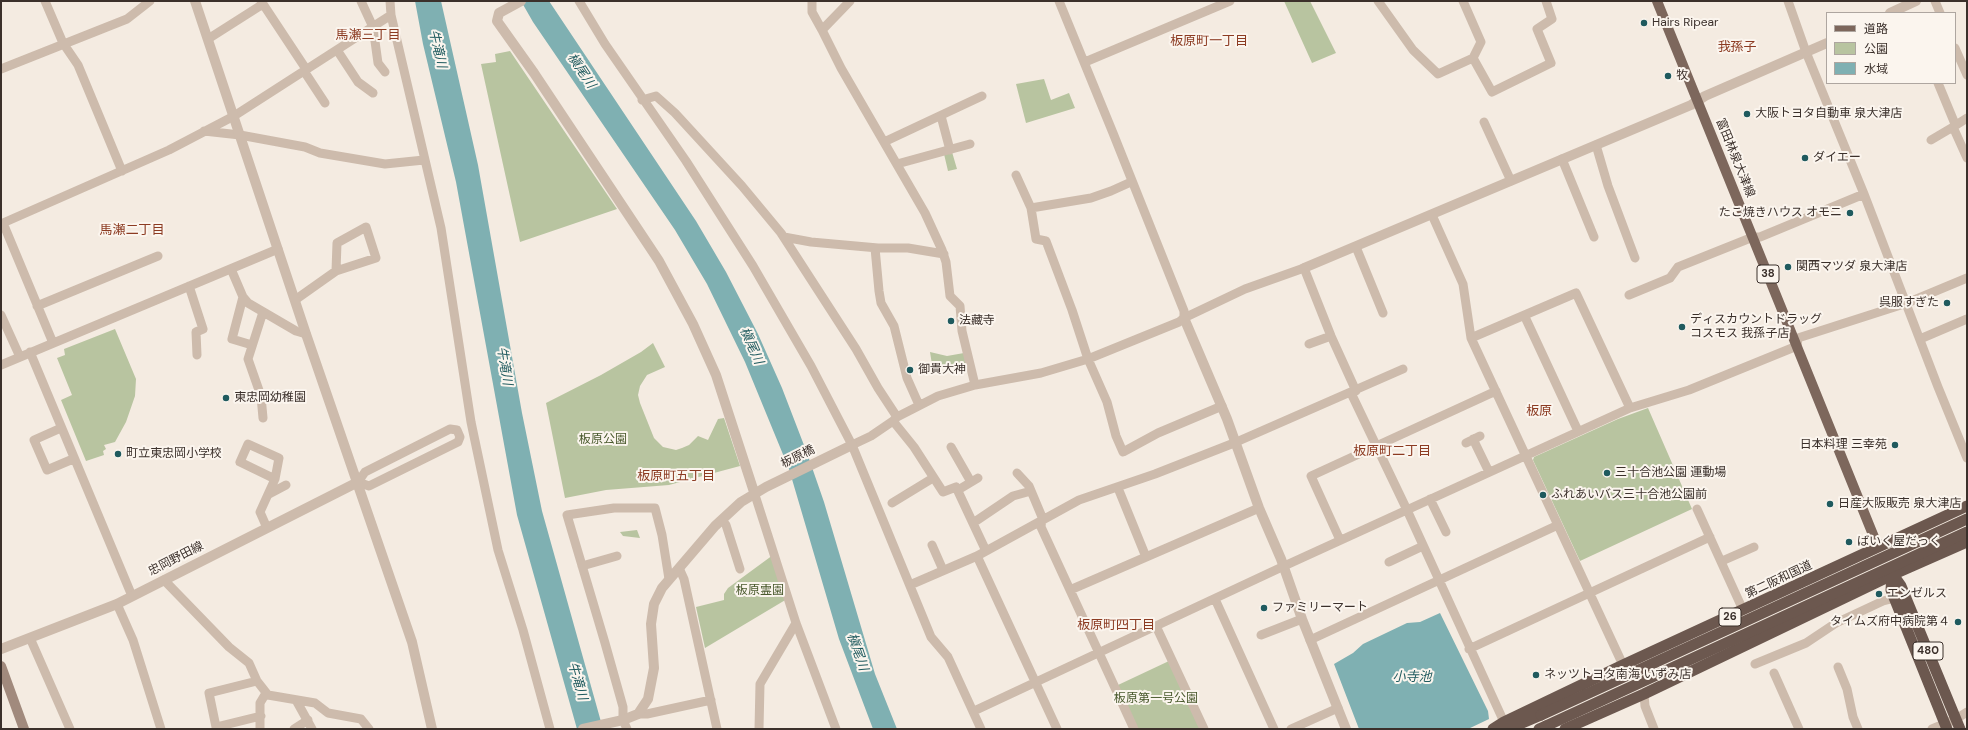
<!DOCTYPE html>
<meta charset="utf-8">
<style>
body{margin:0}
#map{position:relative;width:1968px;height:730px;overflow:hidden;background:#f4ebe1;font-family:"DM Sans","Noto Sans JP",sans-serif}
canvas{display:block}
.frame{position:absolute;inset:0;border:2px solid #3b302b;pointer-events:none}
.legend{position:absolute;left:1826px;top:12px;width:130px;height:72px;box-sizing:border-box;background:#fbf5ee;border:1px solid #aea6a0;margin:0;padding:5px 7px;list-style:none;font-size:12px;color:#3b302b}
.legend li{display:flex;align-items:center;gap:8px;height:20px}
.legend b{width:20px;border:1px solid #aea6a0}
</style>
<div id="map">
<canvas width="1968" height="730"></canvas>
<div class="frame"></div>
<ul class="legend">
<li><b style="height:5px;background:#7d675c"></b>道路</li>
<li><b style="height:11px;background:#b8c4a0"></b>公園</li>
<li><b style="height:11px;background:#7fb0b2"></b>水域</li>
</ul>
</div>
<script>
const context = document.querySelector('canvas').getContext('2d');
context.lineJoin = 'round';
function fillPath(path, color) {
  context.fillStyle = color;
  context.fill(path, 'evenodd');
}
function toPath(rows) {
  const path = new Path2D();
  for (const r of rows) {
    path.moveTo(r[0], r[1]);
    for (let i = 2; i < r.length; i += 2) path.lineTo(r[i], r[i + 1]);
  }
  return path;
}
function stroke(path, color, width, dash) {
  context.strokeStyle = color;
  context.lineWidth = width;
  context.lineCap = dash ? 'butt' : 'round';
  context.setLineDash(dash || []);
  context.stroke(path);
}
function drawText(font, color, halo, rows, align = 'center') {
  context.font = font + ' "DM Sans","Noto Sans JP",sans-serif';
  context.lineWidth = 4;
  context.setLineDash([]);
  context.textBaseline = 'middle';
  context.strokeStyle = halo;
  context.fillStyle = color;
  for (const [text, x, y, turn = 0] of rows) {
    context.save();
    context.translate(x, y);
    context.rotate((+turn || 0) * Math.PI / 180);
    context.textAlign = isNaN(turn) ? turn : align;
    if (halo) context.strokeText(text, 0, 0);
    context.fillText(text, 0, 0);
    context.restore();
  }
}
fillPath(toPath([
 [1284,1,1310,1,1336,53,1312,63],
 [510,51,617,209,520,242,481,64,496,62,495,54],
 [1044,79,1051,100,1069,93,1075,108,1026,123,1016,84],
 [952,152,957,169,948,171,944,154],
 [115,329,136,379,135,396,126,422,115,442,104,445,106,449,103,451,104,455,86,461,61,400,72,395,57,358,65,355,64,349],
 [653,343,665,367,647,375,640,386,638,395,640,403,654,438,663,447,676,450,682,448,689,445,698,436,708,440,718,419,724,418,740,466,669,485,606,490,565,498,546,403,601,375,641,352],
 [930,352,947,356,964,353,966,363,933,371],
 [1648,408,1692,509,1580,561,1533,460,1534,457,1618,419],
 [637,530,640,538,623,536,620,532],
 [773,555,787,599,705,648,696,607,724,600,724,594,728,588],
 [1169,661,1200,729,1138,729,1118,685]
]), '#b8c4a0');
fillPath(toPath([
 [415,1,441,1,478,165,522,413,542,511,603,729,577,729,517,515,456,182,423,44],
 [521,1,549,1,696,221,726,272,758,334,782,388,807,453,824,502,875,674,897,729,873,729,839,639,789,469,745,362,707,284,675,230,533,22],
 [1440,613,1488,711,1489,719,1468,729,1359,729,1334,664,1353,653,1363,644,1407,623,1420,622]
]), '#7fb0b2');
stroke(toPath([
 [45,1,63,43,78,65,122,171],
 [361,1,373,27,378,63,385,72],
 [390,1,391,15,441,228,471,422,498,550,523,630,550,729],
 [579,1,605,44,686,161,753,266,811,366,852,445,931,637,948,657,981,729],
 [812,1,812,12,822,30],
 [850,1,822,30,841,68,925,213,942,250,946,262,950,296,960,306,962,331,975,385],
 [1059,1,1113,133,1184,311,1184,318],
 [1378,1,1413,50,1438,74,1473,58,1481,42,1463,1],
 [1788,1,1806,52,1864,194,1938,387,1967,458],
 [1935,1,1940,13],
 [263,4,306,69],
 [208,39,263,4,261,1],
 [1955,48,1967,75],
 [337,50,358,82,373,93],
 [1473,58,1492,92,1551,63,1537,29,1552,19,1546,1],
 [1085,62,1230,1],
 [1,69,127,19,150,1],
 [304,71,325,103],
 [1938,83,1955,124],
 [642,100,656,96,675,113,742,186,781,233,856,349,878,388,897,417],
 [941,116,950,150],
 [1967,118,1953,127,1967,158],
 [1484,122,1511,181],
 [204,131,240,135,305,147,320,153,385,164,424,160],
 [1931,140,1953,127],
 [884,142,982,96],
 [1596,145,1608,186,1635,258],
 [1562,159,1594,237],
 [897,164,970,144],
 [1016,175,1031,208,1036,239,1046,241,1072,310,1088,359,1107,402,1116,436,1123,452,1158,433,1222,406],
 [1031,208,1091,198,1111,191,1131,182],
 [1432,215,1463,284,1471,338,1623,665],
 [3,223,53,343],
 [1,226,3,223,169,150,234,116,391,15],
 [784,237,811,242,878,248,908,248,944,254],
 [1356,247,1383,313],
 [875,248,879,291,881,303,894,326,907,378,919,405],
 [231,269,243,297,248,303,296,331,306,334],
 [189,286,203,329,196,332,197,355],
 [1629,295,1670,278,1678,267,1753,237,1760,237,1864,194],
 [243,297,232,339,252,345],
 [295,300,336,271,376,258,366,227,337,243,336,271],
 [37,306,158,256],
 [1,315,20,357],
 [1525,317,1578,431],
 [1471,338,1576,293,1630,408],
 [1920,339,1967,319],
 [1309,344,1331,336],
 [30,352,132,596],
 [1,365,278,249],
 [1351,393,1407,510,1504,722],
 [263,418,261,396,248,359,263,312],
 [893,421,914,447,943,492,956,487,986,551],
 [61,428,34,440,47,470,73,459],
 [450,429,457,430,460,437,458,442,369,486,358,482,365,472,450,429],
 [1473,439,1489,472],
 [1466,443,1480,436],
 [248,444,279,458,275,479,240,462,248,444],
 [852,445,871,436,893,421,897,417,938,396,975,385,1041,373,1088,359,1179,322,1184,318,1245,289,1304,268,1331,336,1356,391],
 [951,447,971,482],
 [1017,473,1029,486,1042,517,1041,527,1134,729],
 [1118,488,1146,557],
 [958,490,978,478],
 [269,494,286,485],
 [755,495,796,623,836,729],
 [1430,499,1446,532],
 [892,503,933,478],
 [1697,509,1743,610],
 [722,520,726,525,740,569],
 [973,523,1013,496,1031,491],
 [267,528,260,512,275,479],
 [1340,540,1311,476,1496,391],
 [932,545,943,570],
 [977,556,1057,729],
 [1722,561,1754,547],
 [1389,562,1423,546],
 [582,566,617,556],
 [679,568,684,579,717,729],
 [164,580,229,647,249,663,257,681,268,695,315,703,328,713,361,719,369,729],
 [910,585,977,556,1079,500,1155,474,1234,443,1403,369],
 [1070,590,1259,508],
 [1215,599,1274,729],
 [117,604,133,640,161,729],
 [1156,626,1204,729],
 [1261,635,1302,619],
 [30,638,70,729],
 [1310,640,1558,525],
 [1469,649,1710,537],
 [1755,664,1806,643,1836,623,1883,601,1895,598],
 [1838,667,1847,689,1853,717,1858,729],
 [1774,673,1799,729],
 [257,681,209,693,216,727,261,716],
 [1644,694,1645,706,1654,729],
 [296,700,312,729],
 [974,711,1282,567,1630,408,1689,390,1797,346,1798,338,1907,303,1967,278],
 [638,714,647,714,711,700],
 [260,729,260,703,266,693],
 [294,729,308,720],
 [627,729,623,720,623,707,605,643,567,515,614,508,655,508,662,535,669,579],
 [759,729,760,684,796,623],
 [1291,729,1338,708],
 [1932,729,1956,719,1967,712]
]), '#cdbbac', 9);
stroke(toPath([
 [195,1,306,334,412,642,432,729],
 [521,1,499,13,497,21,534,73,659,261,693,324,716,375,755,495],
 [1890,13,1916,1],
 [1304,268,1691,105,1705,96,1827,43],
 [1184,318,1227,419,1259,508,1281,559,1302,619,1346,729],
 [1,649,117,604,358,482],
 [583,729,623,720,638,714,648,699,654,668,651,624,654,604,662,588,715,526,741,502,766,487,852,445]
]), '#cdbbac', 10);
stroke(toPath([
 [1,666,24,729]
]), '#a18a7d', 10);
stroke(toPath([
 [1657,1,1878,547]
]), '#7d675c', 10);
stroke(toPath([
 [1889,569,1901,586,1960,729],
 [1892,575,1891,590,1947,729],
 [1493,729,1504,722,1623,665,1967,506],
 [1508,729,1541,715],
 [1539,729,1546,726],
 [1565,729,1644,694,1892,575,1967,542]
]), '#6c584f', 11);
stroke(toPath([
 [1541,715,1967,519],
 [1546,726,1967,532]
]), '#6c584f', 11);
for (const [x, y, r, color] of [
 [1644,23,4,"#1f5a5e"],
 [1668,76,4,"#1f5a5e"],
 [1747,114,4,"#1f5a5e"],
 [1805,158,4,"#1f5a5e"],
 [1850,213,4,"#1f5a5e"],
 [1788,267,4,"#1f5a5e"],
 [1947,303,4,"#1f5a5e"],
 [951,321,4,"#1f5a5e"],
 [1682,327,4,"#1f5a5e"],
 [910,370,4,"#1f5a5e"],
 [226,398,4,"#1f5a5e"],
 [1895,445,4,"#1f5a5e"],
 [118,454,4,"#1f5a5e"],
 [1607,473,4,"#1f5a5e"],
 [1543,495,4,"#1f5a5e"],
 [1830,504,4,"#1f5a5e"],
 [1849,542,4,"#1f5a5e"],
 [1879,594,4,"#1f5a5e"],
 [1264,608,4,"#1f5a5e"],
 [1958,622,4,"#1f5a5e"],
 [1536,675,4,"#1f5a5e"]
]) {
  const dot = new Path2D();
  dot.arc(x, y, r, 0, 2 * Math.PI);
  context.fillStyle = color;
  context.fill(dot);
  stroke(dot, '#fbf5ee', 1.5);
}
for (const [x, y, w] of [
 [1768,274,22],
 [1730,617,22],
 [1928,651,30]
]) {
  const box = new Path2D();
  box.roundRect(x - w / 2, y - 9, w, 18, 3);
  context.fillStyle = '#fbf5ee';
  context.fill(box);
  stroke(box, '#3b302b', 1);
}
drawText('bold 11px', '#3b302b', null, [
 ["38",1768,274],
 ["26",1730,617],
 ["480",1928,651]
]);
drawText('12px', '#3b302b', '#fbf5ee', [
 ["Hairs Ripear",1652,23],
 ["牧",1676,76],
 ["大阪トヨタ自動車 泉大津店",1755,114],
 ["ダイエー",1813,158],
 ["たこ焼きハウス オモニ",1842,213,"right"],
 ["関西マツダ 泉大津店",1796,267],
 ["呉服すぎた",1939,303,"right"],
 ["ディスカウントドラッグ",1690,320],
 ["コスモス 我孫子店",1690,334],
 ["法藏寺",959,321],
 ["御貴大神",918,370],
 ["東忠岡幼稚園",234,398],
 ["日本料理 三幸苑",1887,445,"right"],
 ["町立東忠岡小学校",126,454],
 ["三十合池公園 運動場",1615,473],
 ["ふれあいバス三十合池公園前",1551,495],
 ["日産大阪販売 泉大津店",1838,504],
 ["ばいく屋だっく",1857,542],
 ["エンゼルス",1887,594],
 ["ファミリーマート",1272,608],
 ["タイムズ府中病院第４",1950,622,"right"],
 ["ネッツトヨタ南海 いずみ店",1544,675]
], 'left');
drawText('12px', '#3b302b', '#fbf5ee', [
 ["富田林泉大津線",1735,158,68],
 ["板原橋",798,457,-26],
 ["忠岡野田線",176,559,-27],
 ["第二阪和国道",1779,580,-25]
]);
drawText('12px', '#4a5a2e', '#fbf5ee', [
 ["板原公園",603,440],
 ["板原霊園",760,591],
 ["板原第一号公園",1156,699]
]);
drawText('13px', '#8c3b22', '#fbf5ee', [
 ["馬瀬三丁目",368,36],
 ["板原町一丁目",1209,42],
 ["我孫子",1737,48],
 ["馬瀬二丁目",132,231],
 ["板原",1539,412],
 ["板原町二丁目",1392,452],
 ["板原町五丁目",676,477],
 ["板原町四丁目",1116,626]
]);
drawText('italic 13px', '#1f5a5e', '#fbf5ee', [
 ["牛滝川",437,49,77],
 ["槇尾川",581,71,56],
 ["槇尾川",751,346,66],
 ["牛滝川",504,366,81],
 ["槇尾川",857,652,71],
 ["小寺池",1412,678],
 ["牛滝川",577,681,74]
]);
</script>
